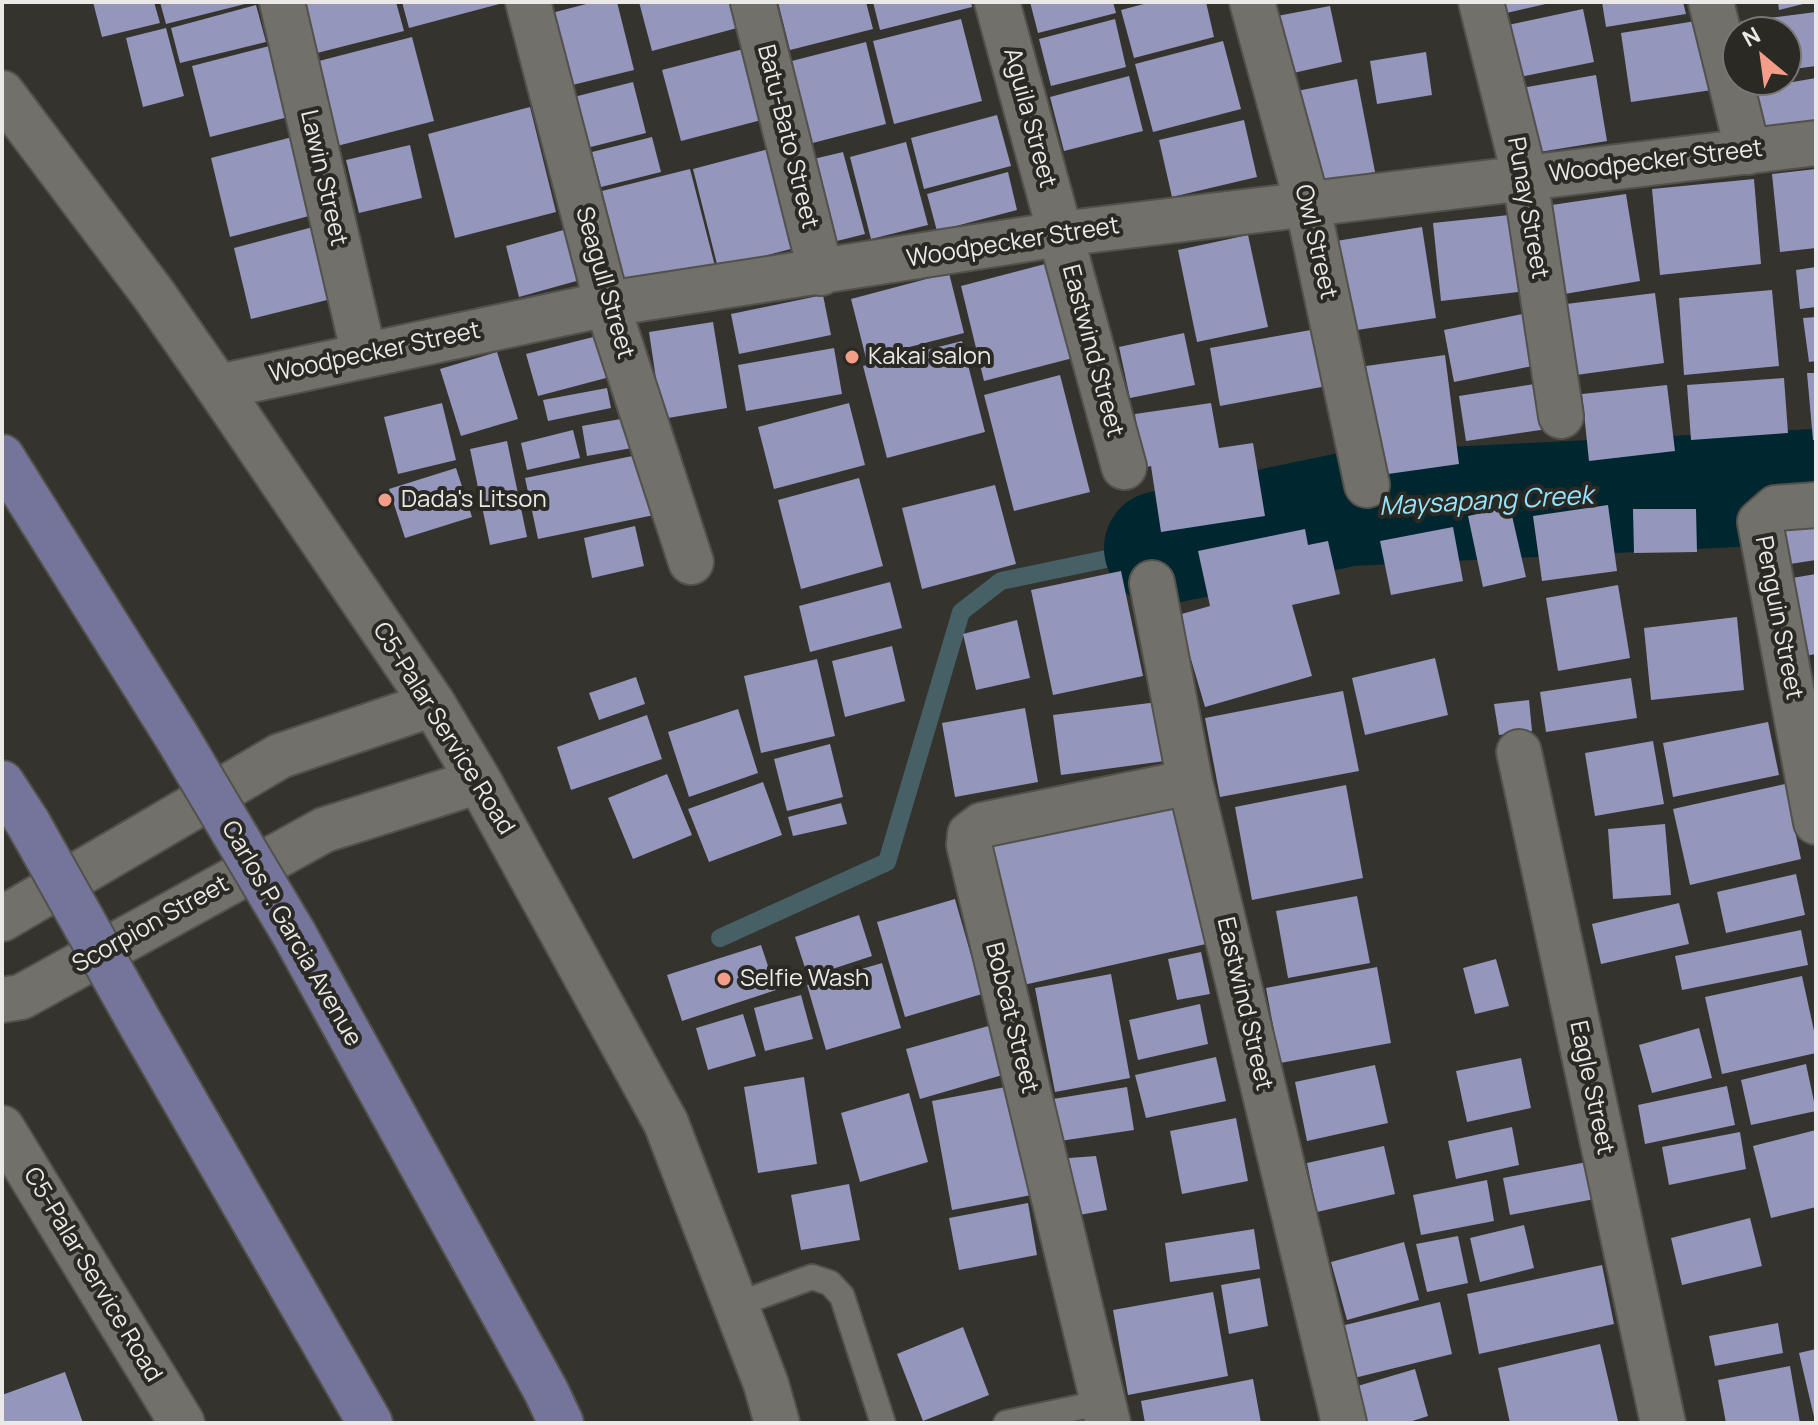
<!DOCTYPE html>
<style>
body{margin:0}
#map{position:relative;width:1818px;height:1425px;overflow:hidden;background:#34332e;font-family:Manrope,sans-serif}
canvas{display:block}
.frame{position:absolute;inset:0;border:4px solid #eae9e6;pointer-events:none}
.north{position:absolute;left:1722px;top:16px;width:80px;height:80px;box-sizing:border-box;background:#2a2924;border:2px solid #777672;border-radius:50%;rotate:331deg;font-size:22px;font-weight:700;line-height:32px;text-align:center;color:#eae9e6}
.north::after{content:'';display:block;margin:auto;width:28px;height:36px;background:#f49e89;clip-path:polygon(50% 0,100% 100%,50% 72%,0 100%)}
</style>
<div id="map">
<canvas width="1818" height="1425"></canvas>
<div class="frame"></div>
<div class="north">N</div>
</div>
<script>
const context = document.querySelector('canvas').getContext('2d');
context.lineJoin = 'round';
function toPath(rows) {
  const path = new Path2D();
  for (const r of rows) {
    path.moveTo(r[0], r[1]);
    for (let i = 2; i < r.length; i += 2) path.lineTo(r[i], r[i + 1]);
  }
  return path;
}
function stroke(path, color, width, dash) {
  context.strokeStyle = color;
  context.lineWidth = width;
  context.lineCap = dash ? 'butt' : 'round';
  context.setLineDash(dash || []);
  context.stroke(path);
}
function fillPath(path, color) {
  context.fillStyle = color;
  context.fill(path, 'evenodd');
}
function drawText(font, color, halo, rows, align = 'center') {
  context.font = font + ' Manrope,sans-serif';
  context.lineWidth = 8;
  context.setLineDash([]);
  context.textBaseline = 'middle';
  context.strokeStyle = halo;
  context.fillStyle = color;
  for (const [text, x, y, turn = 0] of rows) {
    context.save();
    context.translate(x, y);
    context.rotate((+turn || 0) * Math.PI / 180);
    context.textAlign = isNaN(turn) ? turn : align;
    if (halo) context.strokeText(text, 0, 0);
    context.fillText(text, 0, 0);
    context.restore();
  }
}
stroke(toPath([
 [720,938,887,862,961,612,1001,581,1116,557]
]), '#466066', 18);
stroke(toPath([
 [1161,548,1349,509,1816,486]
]), '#00262f', 114);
fillPath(toPath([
 [93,2,154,2,160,23,102,37],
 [160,2,249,2,249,3,166,24],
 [304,2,396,2,404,31,317,53],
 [402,2,503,2,503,3,409,28],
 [594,2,617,2,634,70,560,88,540,16],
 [639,2,730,2,737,28,652,51],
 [778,2,866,2,873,29,790,50],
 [873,2,971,2,972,7,880,30],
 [1030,2,1113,2,1116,13,1038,33],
 [1151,2,1206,2,1214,37,1134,58,1121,10],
 [1485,2,1550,2,1550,3,1489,17],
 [1602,2,1683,2,1686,14,1606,27],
 [1778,2,1807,2,1807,3,1779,10],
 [256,5,266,42,180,63,171,28],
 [1330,6,1342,62,1289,74,1277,16],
 [1583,9,1594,62,1505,80,1494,28],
 [1816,12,1816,66,1786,70,1786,32,1739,32,1738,22],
 [961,19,982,101,894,124,873,41],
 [1115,19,1126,67,1051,86,1039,39],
 [1702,20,1712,90,1631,102,1621,33],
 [166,28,184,96,143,107,126,38],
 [412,37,434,121,337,146,315,62],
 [1223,41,1241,109,1153,132,1135,64],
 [866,42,886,124,805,145,784,63],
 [277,44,296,115,210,137,192,66],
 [755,46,773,117,681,141,662,70],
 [1426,52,1432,95,1377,104,1370,61],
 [1596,75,1607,141,1521,155,1510,90],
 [1129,76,1143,131,1064,151,1050,97],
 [1816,78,1816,122,1759,132,1752,89],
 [1357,79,1375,172,1315,184,1297,91],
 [633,82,646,133,575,151,562,100],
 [530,107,556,212,455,238,428,134],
 [997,115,1011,166,924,189,911,138],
 [1244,120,1257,177,1172,197,1159,140],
 [304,134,324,212,230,237,211,158],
 [652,137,661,172,601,187,592,152],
 [906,142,928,225,871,239,850,157],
 [410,145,422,198,359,213,346,160],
 [780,146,806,245,718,268,693,169],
 [843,152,865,234,821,245,801,162],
 [690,169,715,266,627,289,602,191],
 [1816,169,1816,248,1780,252,1772,174],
 [1008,172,1017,210,937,231,927,194],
 [1754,179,1761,264,1660,275,1652,189],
 [1626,194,1640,281,1559,295,1545,206],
 [1519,214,1527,291,1441,301,1433,223],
 [328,223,347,295,251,319,234,248],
 [1422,227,1436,318,1344,332,1330,242],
 [567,229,580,280,519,297,506,246],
 [1248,235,1268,327,1197,342,1178,250],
 [1049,263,1073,358,984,381,961,286],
 [1816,267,1816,307,1800,309,1796,270],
 [949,273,964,333,866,358,851,299],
 [1772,290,1779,366,1684,375,1679,298],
 [1655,293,1664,363,1576,375,1566,304],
 [823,295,831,335,739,354,731,314],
 [1537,311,1547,363,1454,382,1444,330],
 [1816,317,1816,361,1809,362,1803,318],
 [713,322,727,408,662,419,649,332],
 [1322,328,1332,385,1220,406,1210,348],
 [613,332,625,373,538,396,526,354],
 [1184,333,1195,385,1130,398,1119,347],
 [962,341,985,432,887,458,863,366],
 [834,348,842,394,746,411,738,365],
 [497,352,518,419,461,436,440,369],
 [1445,355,1459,464,1381,475,1366,366],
 [1807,373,1816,373,1816,440,1813,440],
 [1060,375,1090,492,1014,511,984,395],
 [1784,378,1788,433,1691,440,1687,385],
 [1547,382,1554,428,1466,441,1459,396],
 [1667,385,1675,451,1589,461,1582,394],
 [607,388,611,408,548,421,543,400],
 [442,403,456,460,398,474,384,417],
 [849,403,865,465,774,489,758,427],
 [1211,403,1219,448,1253,443,1265,516,1161,532,1151,466,1143,468,1135,414],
 [626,418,632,448,587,456,582,426],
 [573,430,580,458,527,470,521,443],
 [507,441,527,537,490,545,470,449],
 [647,453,659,514,538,539,525,478],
 [456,468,472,517,405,538,389,489],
 [859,478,883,566,801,589,778,500],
 [995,485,1016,564,922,589,902,508],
 [1608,505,1617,571,1542,581,1533,516],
 [1510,507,1526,577,1483,587,1468,516],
 [1633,509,1696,509,1697,552,1634,553],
 [1816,514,1816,560,1777,566,1770,522],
 [635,526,644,566,592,578,584,538],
 [1453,527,1463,581,1391,595,1380,541],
 [1305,529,1308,545,1328,541,1340,594,1292,605,1312,676,1205,707,1178,615,1210,606,1198,551],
 [1121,571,1143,676,1053,695,1031,590],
 [1816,574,1816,654,1793,658,1780,580],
 [890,582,902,628,810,652,799,606],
 [1618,585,1630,658,1558,671,1546,598],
 [1737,617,1744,690,1651,700,1644,628],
 [1017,620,1030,678,976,690,963,634],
 [892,646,905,701,845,717,832,661],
 [1435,658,1448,715,1365,735,1352,678],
 [817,659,835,736,761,753,744,676],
 [636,677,645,704,599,720,589,693],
 [1631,678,1637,718,1546,732,1540,692],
 [1343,691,1359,771,1220,797,1205,718],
 [1529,700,1532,731,1499,735,1494,704],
 [1158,702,1165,761,1061,775,1053,715],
 [1025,708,1038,782,955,797,942,723],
 [738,709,758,773,689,797,668,732],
 [647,715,662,759,571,790,557,747],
 [1768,722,1779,775,1673,797,1663,743],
 [1653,741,1664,804,1595,816,1585,753],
 [830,744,843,797,787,811,774,759],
 [667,774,692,835,633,859,608,798],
 [763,782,782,835,709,862,688,809],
 [1785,784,1801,859,1690,885,1673,809],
 [1346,785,1363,878,1252,900,1235,807],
 [1174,799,1206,944,1019,986,987,841],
 [841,803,847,824,793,836,788,817],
 [1665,824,1671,895,1613,899,1608,829],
 [1796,874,1805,915,1726,933,1717,892],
 [1357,896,1370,963,1288,978,1276,911],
 [955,899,982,994,905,1017,877,922],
 [1679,903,1689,944,1601,964,1592,924],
 [859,915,872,956,808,977,795,937],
 [1801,930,1808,965,1682,990,1675,956],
 [761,945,776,990,682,1021,667,975],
 [1201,952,1210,994,1177,1000,1168,959],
 [1496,959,1509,1006,1475,1014,1463,968],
 [882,963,901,1028,826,1050,807,985],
 [1377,967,1391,1043,1280,1063,1266,988],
 [1111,974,1130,1078,1055,1092,1035,988],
 [1802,976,1816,1040,1816,1053,1722,1074,1705,997],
 [801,995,813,1039,765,1051,754,1008],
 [1200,1004,1208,1044,1138,1060,1129,1020],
 [743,1014,756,1056,708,1070,696,1028],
 [992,1025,1006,1074,920,1099,906,1049],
 [1699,1028,1712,1078,1652,1093,1639,1045],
 [1216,1057,1226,1101,1146,1118,1135,1075],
 [1521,1058,1531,1108,1467,1122,1456,1071],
 [1806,1064,1816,1111,1751,1125,1741,1080],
 [1375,1065,1388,1123,1307,1141,1295,1082],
 [804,1077,817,1164,758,1173,744,1087],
 [1016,1085,1037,1194,952,1210,932,1101],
 [1727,1086,1735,1125,1645,1144,1638,1105],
 [1127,1087,1134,1130,1060,1141,1053,1099],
 [909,1093,928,1162,860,1182,841,1113],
 [1236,1118,1248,1181,1182,1194,1170,1131],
 [1512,1127,1519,1165,1456,1179,1448,1141],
 [1816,1130,1816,1207,1771,1218,1753,1146],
 [1740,1132,1746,1169,1669,1185,1662,1147],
 [1384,1146,1395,1194,1317,1212,1307,1163],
 [1096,1156,1107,1210,1068,1217,1056,1159],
 [1592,1161,1600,1198,1510,1215,1503,1178],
 [1487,1180,1494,1221,1421,1235,1413,1195],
 [849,1184,860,1240,801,1250,791,1195],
 [1028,1203,1037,1255,959,1270,949,1218],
 [1750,1218,1762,1266,1682,1285,1671,1238],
 [1524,1225,1534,1268,1480,1282,1470,1238],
 [1254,1229,1260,1269,1170,1282,1165,1243],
 [1458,1236,1468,1283,1427,1292,1416,1244],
 [1404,1242,1419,1300,1347,1320,1331,1262],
 [1602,1265,1614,1324,1479,1354,1467,1294],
 [1260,1278,1268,1326,1229,1334,1221,1285],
 [1213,1292,1228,1376,1128,1395,1113,1310],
 [1440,1302,1452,1354,1354,1378,1341,1326],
 [1778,1323,1783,1353,1715,1366,1709,1336],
 [963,1327,989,1395,923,1421,897,1354],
 [1600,1344,1618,1421,1510,1423,1498,1368],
 [1816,1349,1816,1421,1815,1421,1799,1353],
 [1790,1366,1800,1423,1726,1423,1718,1380],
 [1415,1369,1428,1416,1406,1423,1361,1423,1351,1388],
 [65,1372,83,1423,2,1423,2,1395],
 [1253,1379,1261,1423,1145,1423,1141,1401]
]), '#9496bc');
const lane = toPath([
 [736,1305,812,1277,830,1283,842,1296,883,1423],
 [1006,1423,1104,1402]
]);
const street = toPath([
 [282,2,364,355],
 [528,2,607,304,691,562],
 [753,2,821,273],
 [997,2,1124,467],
 [1252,2,1307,203,1367,485],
 [1481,2,1525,178,1561,416],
 [1711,2,1748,152],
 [218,387,607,304,1060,234,1816,143],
 [1816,505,1776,508,1760,522,1816,822],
 [1152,583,1190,782,1344,1423],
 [1519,752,1663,1423],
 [1108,1423,969,845,970,834,982,825,1190,782]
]);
const secondary = toPath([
 [2,93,154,295,218,387,433,704,479,781,666,1123,766,1384,777,1423],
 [2,919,280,756,433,704],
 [2,1000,21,997,324,830,479,781],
 [2,1128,182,1423]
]);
const primary = toPath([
 [2,457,177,737],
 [2,783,28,823],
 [294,934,546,1391,561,1423],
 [140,1023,370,1423]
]);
stroke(lane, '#52514c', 28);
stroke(street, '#52514c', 48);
stroke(secondary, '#52514c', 48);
stroke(primary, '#52514c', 48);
stroke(lane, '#71706a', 24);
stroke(street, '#71706a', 44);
stroke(secondary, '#71706a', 44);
stroke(primary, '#75759b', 44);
const primaryBridge = toPath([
 [177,737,294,934],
 [28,823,140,1023]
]);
stroke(primaryBridge, '#52514c', 48, []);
stroke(primaryBridge, '#75759b', 44);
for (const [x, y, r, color] of [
 [852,357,8,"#f49e89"],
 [385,500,8,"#f49e89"],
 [724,979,8,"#f49e89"]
]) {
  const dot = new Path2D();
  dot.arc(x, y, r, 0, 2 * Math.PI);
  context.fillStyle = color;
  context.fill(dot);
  stroke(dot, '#2a2924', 3);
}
drawText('24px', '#eae9e6', '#2a2924', [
 ["Aguila Street",1029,118,75],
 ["Batu-Bato Street",787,137,76],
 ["Woodpecker Street",1656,162,-7],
 ["Lawin Street",323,178,77],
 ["Punay Street",1527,208,80],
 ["Owl Street",1315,242,77],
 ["Woodpecker Street",1013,243,-9],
 ["Seagull Street",604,283,74],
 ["Eastwind Street",1092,351,75],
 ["Woodpecker Street",375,353,-12],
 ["Penguin Street",1778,618,79],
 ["C5-Palar Service Road",443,729,58],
 ["Scorpion Street",151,925,-29],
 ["Carlos P. Garcia Avenue",291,934,60],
 ["Eastwind Street",1244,1004,77],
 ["Bobcat Street",1011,1018,76],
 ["Eagle Street",1591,1088,78],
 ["C5-Palar Service Road",92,1275,59]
]);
drawText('24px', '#eae9e6', '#2a2924', [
 ["Kakai salon",868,357],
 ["Dada's Litson",401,500],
 ["Selfie Wash",740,979]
], 'left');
drawText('italic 26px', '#94e5fe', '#2a2924', [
 ["Maysapang Creek",1486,502,-3]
]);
</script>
